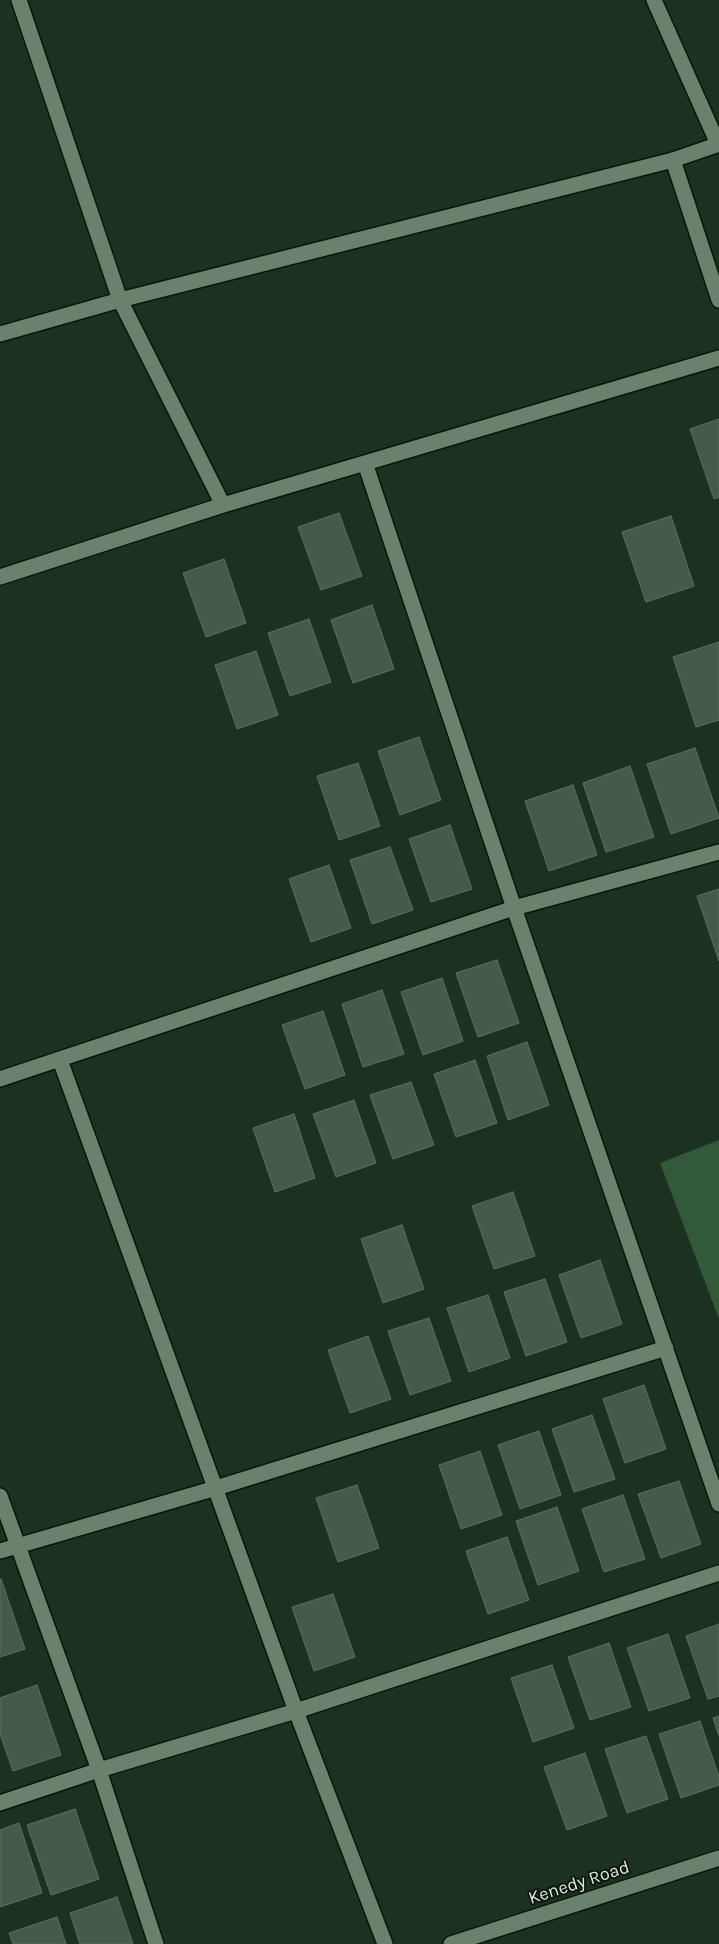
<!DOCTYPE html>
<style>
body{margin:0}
canvas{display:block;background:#1c3120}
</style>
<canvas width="719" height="1944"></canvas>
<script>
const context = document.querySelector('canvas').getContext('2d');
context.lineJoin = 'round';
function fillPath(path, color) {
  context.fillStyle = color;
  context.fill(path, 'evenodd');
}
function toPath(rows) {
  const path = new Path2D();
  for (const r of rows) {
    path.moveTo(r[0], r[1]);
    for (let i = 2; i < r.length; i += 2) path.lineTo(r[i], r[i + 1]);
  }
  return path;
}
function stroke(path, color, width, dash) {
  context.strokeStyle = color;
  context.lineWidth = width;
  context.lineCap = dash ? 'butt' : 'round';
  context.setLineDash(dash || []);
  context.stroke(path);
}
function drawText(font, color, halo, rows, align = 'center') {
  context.font = font + ' Karla,sans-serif';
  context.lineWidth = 4;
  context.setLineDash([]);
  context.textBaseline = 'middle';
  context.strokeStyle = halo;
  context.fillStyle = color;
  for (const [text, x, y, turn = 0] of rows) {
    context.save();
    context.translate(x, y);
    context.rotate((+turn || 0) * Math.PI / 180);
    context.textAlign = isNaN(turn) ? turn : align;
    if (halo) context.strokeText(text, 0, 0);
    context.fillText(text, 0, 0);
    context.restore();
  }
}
fillPath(toPath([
 [719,1140,719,1319,660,1163]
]), '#33593b');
const building = toPath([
 [719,419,719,497,714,499,690,429,719,419],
 [339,513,362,576,321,590,298,527,339,513],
 [671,516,694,586,646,602,622,532,671,516],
 [224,559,246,623,206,637,183,573,224,559],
 [372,605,394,669,353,683,331,620,372,605],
 [309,619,331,682,290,696,268,633,309,619],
 [719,642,719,720,696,727,673,657,719,642],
 [256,651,278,715,237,729,215,665,256,651],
 [419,737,441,800,400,815,378,751,419,737],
 [695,748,719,818,671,834,647,764,695,748],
 [358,763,380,826,339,840,317,776,358,763],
 [630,766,654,837,606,852,583,783,630,766],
 [573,785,597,855,549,871,525,801,573,785],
 [450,825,472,889,431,902,409,839,450,825],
 [390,847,413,910,372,924,350,860,390,847],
 [329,865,351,928,311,942,289,879,329,865],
 [719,889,719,961,697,896,719,889],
 [497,960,519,1023,478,1037,456,973,497,960],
 [442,978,463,1041,423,1055,401,992,442,978],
 [382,990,404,1054,363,1067,342,1004,382,990],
 [323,1011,345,1075,305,1089,282,1025,323,1011],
 [527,1042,549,1105,508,1120,487,1056,527,1042],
 [475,1060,497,1123,456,1137,434,1074,475,1060],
 [411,1082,434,1145,393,1159,370,1095,411,1082],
 [354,1100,376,1163,336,1177,313,1114,354,1100],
 [294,1114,315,1178,275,1192,253,1128,294,1114],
 [513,1192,535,1256,494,1269,472,1206,513,1192],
 [402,1225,424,1289,383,1303,361,1239,402,1225],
 [600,1260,622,1324,581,1338,559,1275,600,1260],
 [545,1279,567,1342,526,1356,504,1292,545,1279],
 [488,1295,510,1358,469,1372,447,1308,488,1295],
 [429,1318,451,1381,410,1395,388,1331,429,1318],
 [368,1336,391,1399,350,1413,328,1350,368,1336],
 [644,1385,666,1449,625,1463,603,1399,644,1385],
 [592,1415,615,1479,574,1492,552,1429,592,1415],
 [539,1431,561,1495,520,1509,498,1445,539,1431],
 [480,1451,502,1515,461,1529,439,1465,480,1451],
 [679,1481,701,1544,661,1558,638,1494,679,1481],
 [357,1485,379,1548,338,1562,316,1498,357,1485],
 [623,1495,645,1559,604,1572,582,1509,623,1495],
 [557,1507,579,1571,538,1585,516,1521,557,1507],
 [507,1537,529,1600,488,1614,466,1551,507,1537],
 [1,1579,25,1649,0,1657,0,1580,1,1579],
 [333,1594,355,1657,314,1671,292,1607,333,1594],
 [719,1624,719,1696,708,1699,686,1636,719,1624],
 [668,1634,690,1698,649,1711,627,1648,668,1634],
 [609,1643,631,1707,590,1720,568,1657,609,1643],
 [552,1665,574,1728,533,1742,511,1678,552,1665],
 [37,1685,61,1755,13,1771,0,1734,0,1698,37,1685],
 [719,1716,719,1736,713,1718,719,1716],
 [700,1721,719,1777,719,1785,681,1798,659,1734,700,1721],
 [646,1736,668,1799,627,1813,605,1749,646,1736],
 [585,1753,607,1816,567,1830,544,1767,585,1753],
 [75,1809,99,1879,51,1895,27,1825,75,1809],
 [19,1823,42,1893,0,1907,0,1830,19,1823],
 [117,1897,133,1944,80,1944,70,1913,117,1897],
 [57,1917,66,1944,13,1944,9,1933,57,1917]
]);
fillPath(building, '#455b49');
stroke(building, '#5b715e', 1);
const minor = toPath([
 [19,0,120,300,223,505],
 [654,0,718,144],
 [673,160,719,300],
 [365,463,719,358],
 [0,577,223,505,365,463,514,908,719,1504],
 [60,1060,296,1711,385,1944],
 [0,1079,514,908,719,852],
 [0,1496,99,1770,156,1944],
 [0,1551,216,1488,666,1348],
 [0,1803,99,1770,296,1711,719,1573]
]);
const tertiary = toPath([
 [451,1944,719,1858]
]);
const secondary = toPath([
 [0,334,120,300,673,160,719,144]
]);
stroke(minor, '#051809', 18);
stroke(tertiary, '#051809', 18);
stroke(secondary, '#051809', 18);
stroke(minor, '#6a816d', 15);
stroke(tertiary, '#6a816d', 15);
stroke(secondary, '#6a816d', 15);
drawText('18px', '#dce8dd', '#0d160f', [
 ["Kenedy Road",579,1883,-18]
]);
</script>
